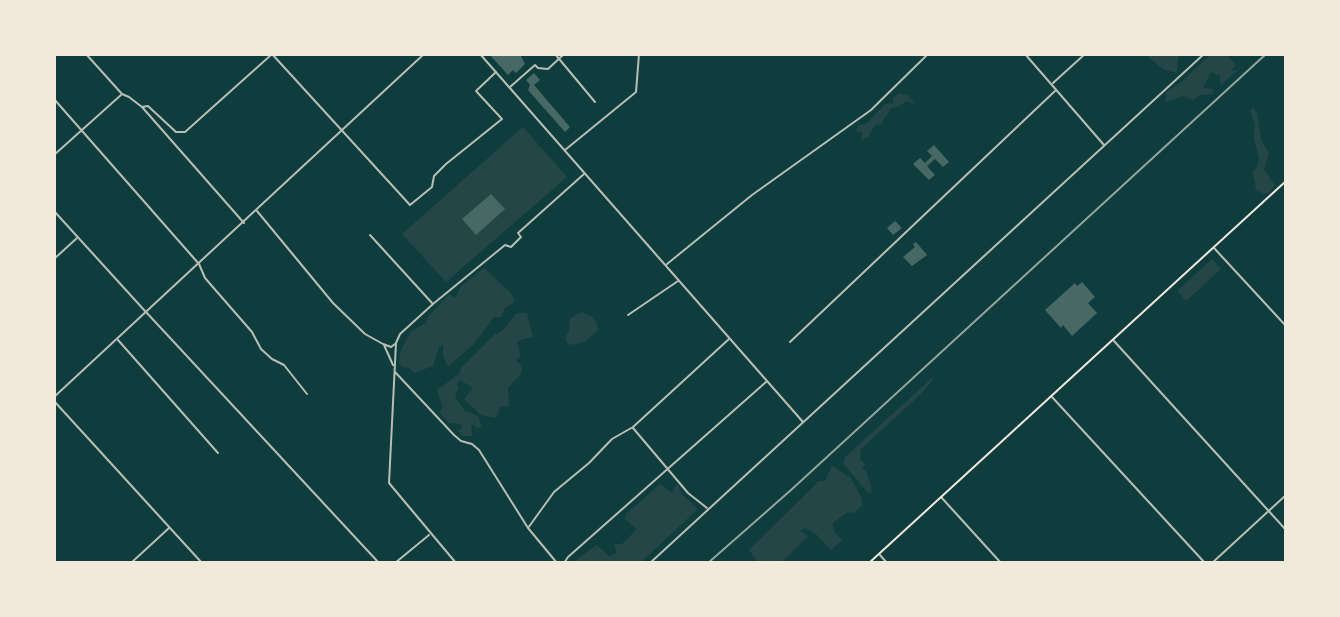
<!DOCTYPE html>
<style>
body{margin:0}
#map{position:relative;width:1340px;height:617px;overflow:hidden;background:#0f3d3e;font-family:"Exo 2",sans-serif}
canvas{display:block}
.frame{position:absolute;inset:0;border:56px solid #f1e9da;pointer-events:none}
</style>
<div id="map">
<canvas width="1340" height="617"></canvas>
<div class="frame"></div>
</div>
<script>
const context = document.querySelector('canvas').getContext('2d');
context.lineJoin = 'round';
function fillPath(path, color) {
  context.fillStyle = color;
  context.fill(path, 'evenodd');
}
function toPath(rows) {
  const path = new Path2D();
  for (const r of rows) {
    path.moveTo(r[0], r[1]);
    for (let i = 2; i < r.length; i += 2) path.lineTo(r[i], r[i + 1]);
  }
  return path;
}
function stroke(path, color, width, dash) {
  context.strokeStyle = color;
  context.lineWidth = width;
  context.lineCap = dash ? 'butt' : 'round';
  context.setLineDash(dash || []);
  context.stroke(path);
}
fillPath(toPath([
 [1145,54,1182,54,1178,58,1177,73,1163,69],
 [1211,54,1226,54,1236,65,1231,71,1238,70,1221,85,1220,76,1211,72,1203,88,1214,89,1212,94,1200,95,1193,100,1184,96,1165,102,1166,92,1180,83],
 [900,93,907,95,915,104,906,101,900,106,891,108,881,124,874,126,868,137,861,140,862,133,856,131,858,125,866,124,885,104,893,103,893,97],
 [1253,107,1257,113,1261,139,1269,154,1264,169,1275,185,1270,192,1264,194,1256,190,1253,172,1258,165,1259,158,1254,139,1255,124,1250,110],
 [523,127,567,177,446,282,402,234],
 [1212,259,1221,269,1186,301,1177,291],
 [484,268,510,292,515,300,512,304,505,308,501,317,494,317,473,345,448,366,443,357,443,345,439,347,433,366,414,373,409,368,402,367,399,363,400,352,410,332,426,323,427,318,449,294,455,298,461,286],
 [582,312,593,317,599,329,586,341,573,345,567,343,565,338,569,331,570,318],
 [517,313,527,313,533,337,520,340,517,343,521,357,516,360,522,366,521,374,508,388,509,406,499,407,499,411,495,418,481,415,464,399,473,388,460,380,457,383,459,390,455,393,457,400,465,411,478,416,482,427,476,428,474,424,471,426,472,436,462,436,457,430,462,429,461,424,449,423,439,412,443,408,437,390,459,374,461,368,494,335,502,331],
 [932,378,933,380,920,395,861,449,860,459,865,464,862,469,866,471,871,486,871,493,867,492,843,463,846,456],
 [832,466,851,478,862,499,862,506,854,513,848,512,833,523,834,531,842,540,831,550,816,534,805,528,800,531,808,536,781,563,761,563,756,560,749,550,819,481,825,481],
 [660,484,672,493,677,484,683,495,698,509,640,563,571,563,597,545,609,556,617,553,614,544,622,544,635,531,636,528,625,519,626,514]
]), '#244646');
fillPath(toPath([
 [489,54,520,54,525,64,516,73,513,70,508,75],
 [534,73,540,80,534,85,570,127,565,132,528,90,530,85,526,80],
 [934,145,949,162,943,167,935,159,927,166,935,175,929,180,913,164,920,158,925,163,932,156,927,151],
 [491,194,505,209,476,235,462,219],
 [895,221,902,228,893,235,887,228],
 [916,242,927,255,912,266,903,257,915,247,913,244],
 [1082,282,1095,297,1088,303,1097,313,1072,336,1063,325,1061,328,1045,310,1075,283,1077,286]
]), '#486865');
stroke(toPath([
 [86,54,122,94,129,97,142,107,244,223],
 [272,54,410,205,432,187,434,176,446,164,502,119,476,91,496,72],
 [555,54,595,102],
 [1053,83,1085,54],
 [510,87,535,65,538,68,548,69,564,54],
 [54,99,199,264,205,278,252,332,261,349,272,359,284,365,307,394],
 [142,107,148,106,176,132,185,132,271,55],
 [565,150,636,92,639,54],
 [54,155,121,95],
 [257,211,333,303,365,334,383,344,391,347,395,344],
 [370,235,432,303],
 [1214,248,1286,326],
 [54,259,77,238],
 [146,312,379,563],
 [628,315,678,281],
 [118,340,218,453],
 [1114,341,1286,530],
 [790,342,1055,91],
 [384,345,393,365],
 [395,372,454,435,461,441,472,444,479,450,528,528,557,563],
 [1052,397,1205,563],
 [54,401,202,563],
 [633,428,688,493,707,508],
 [941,497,1001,563],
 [528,528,554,492,589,463,612,439,633,427,729,339],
 [880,555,887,563],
 [131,563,169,528],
 [395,563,429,535],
 [456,563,389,483,396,343,400,334,433,304,505,245,511,247,521,237,518,233,584,174],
 [564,563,568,557,766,382]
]), '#b8beb3', 2);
stroke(toPath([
 [480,54,803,422],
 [1025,54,1104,145],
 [54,211,145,311],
 [667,264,752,195,871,110,928,54],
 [54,397,424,54],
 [650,563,1204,54],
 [1212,563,1286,495]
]), '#b8beb3', 2);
stroke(toPath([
 [869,563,1286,181]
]), '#f1e9da', 2);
stroke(toPath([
 [708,563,791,490,1266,54]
]), '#97a49c', 2);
</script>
